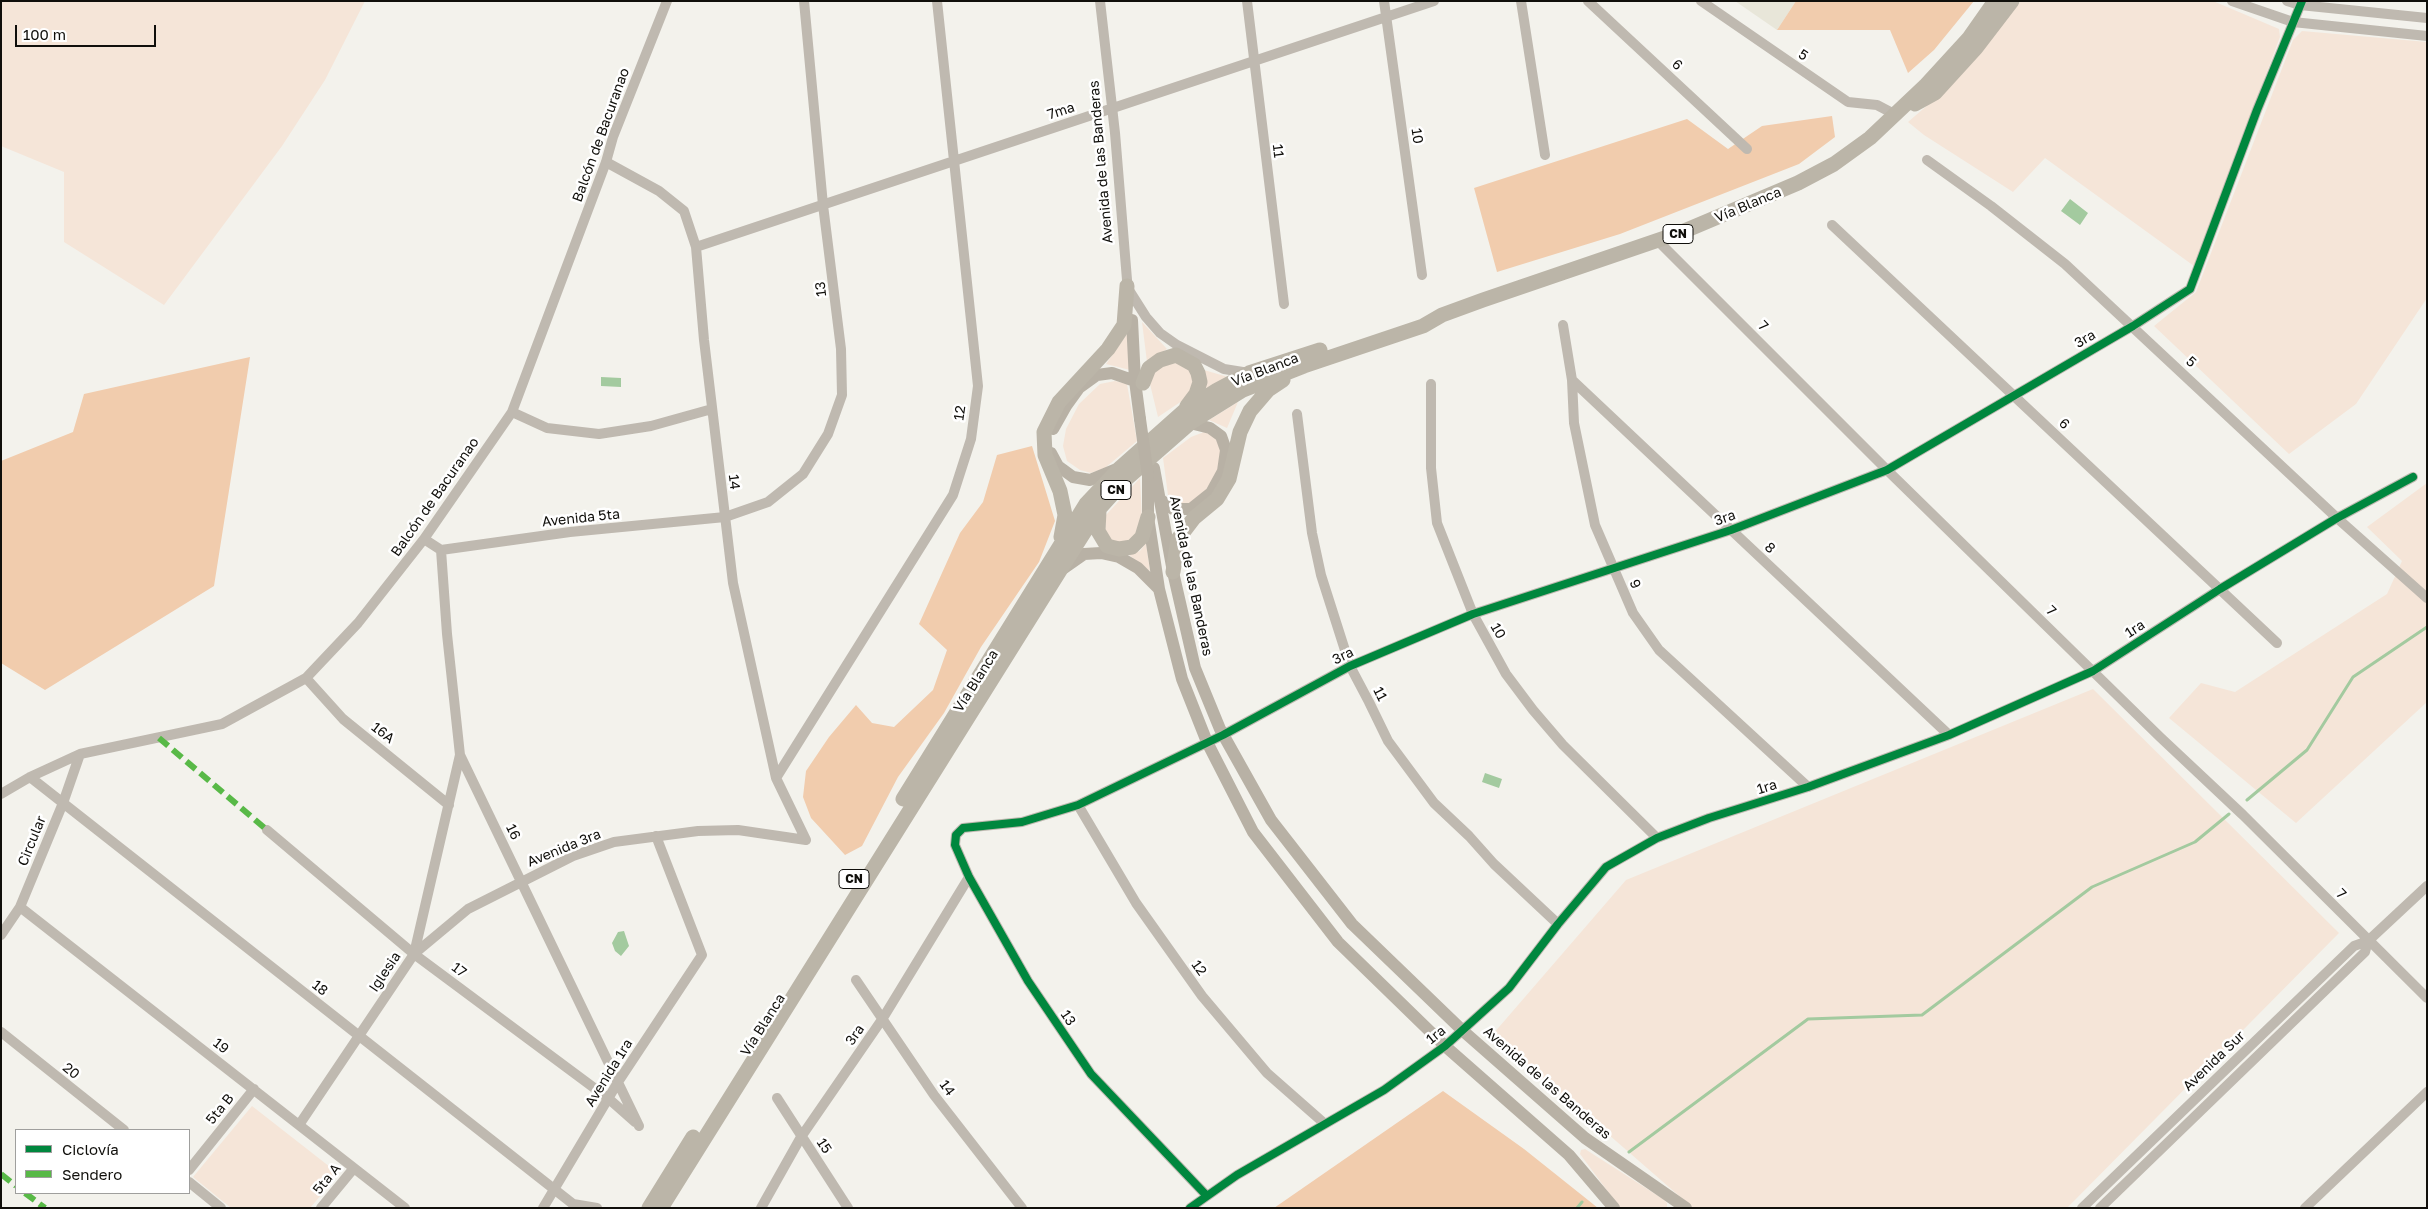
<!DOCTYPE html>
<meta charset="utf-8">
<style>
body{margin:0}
#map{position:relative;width:2428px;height:1209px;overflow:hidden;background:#f3f2ec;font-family:"Golos Text",sans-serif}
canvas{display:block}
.frame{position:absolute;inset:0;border:2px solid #100f0b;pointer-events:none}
.legend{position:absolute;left:15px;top:1129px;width:175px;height:65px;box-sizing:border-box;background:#fff;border:1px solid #9f9f9d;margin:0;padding:6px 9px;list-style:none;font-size:15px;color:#100f0b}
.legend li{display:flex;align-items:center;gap:10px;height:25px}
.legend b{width:25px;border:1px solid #9f9f9d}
.scale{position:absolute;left:15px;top:25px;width:141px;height:22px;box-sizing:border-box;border:2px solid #100f0b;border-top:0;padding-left:6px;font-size:15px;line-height:18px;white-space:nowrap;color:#100f0b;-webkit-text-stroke:4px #fff;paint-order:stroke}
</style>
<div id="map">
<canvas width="2428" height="1209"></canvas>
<div class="frame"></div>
<ul class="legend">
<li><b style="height:6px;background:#00873e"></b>Ciclovía</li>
<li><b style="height:6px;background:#58b947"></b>Sendero</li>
</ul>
<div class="scale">100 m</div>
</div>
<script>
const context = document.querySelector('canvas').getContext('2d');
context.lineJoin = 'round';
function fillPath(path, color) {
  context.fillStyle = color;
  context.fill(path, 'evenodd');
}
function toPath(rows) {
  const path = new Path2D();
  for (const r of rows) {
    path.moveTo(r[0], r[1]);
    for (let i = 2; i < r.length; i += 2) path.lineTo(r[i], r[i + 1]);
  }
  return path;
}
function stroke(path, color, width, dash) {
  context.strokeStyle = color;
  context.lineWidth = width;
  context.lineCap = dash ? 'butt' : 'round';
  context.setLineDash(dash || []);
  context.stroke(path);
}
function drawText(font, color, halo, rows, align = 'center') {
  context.font = font + ' "Golos Text",sans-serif';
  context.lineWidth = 5;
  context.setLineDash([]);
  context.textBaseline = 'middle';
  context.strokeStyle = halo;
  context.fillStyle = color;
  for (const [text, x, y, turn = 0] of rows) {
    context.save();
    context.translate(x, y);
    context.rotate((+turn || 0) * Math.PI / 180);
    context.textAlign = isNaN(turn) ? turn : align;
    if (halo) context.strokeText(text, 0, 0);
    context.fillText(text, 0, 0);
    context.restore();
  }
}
fillPath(toPath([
 [1735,1,1796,1,1777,30]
]), '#e8e6d9');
fillPath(toPath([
 [1,1,365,1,325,80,282,146,164,305,64,242,64,172,1,146],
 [2021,1,2213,1,2279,29,2280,37,2194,266,2045,158,2013,192,1924,135,1908,122,1951,85],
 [2302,31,2427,42,2427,298,2356,404,2289,454,2154,326,2196,292,2293,40],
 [1142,322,1167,349,1147,362],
 [1127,334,1130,370,1106,364],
 [1183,362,1196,379,1192,390,1182,401,1158,417,1150,384,1154,373,1161,365],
 [1204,370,1228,377,1206,390],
 [1115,381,1127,384,1137,441,1105,468,1091,473,1080,470,1067,461,1063,446,1066,429,1079,404,1100,384],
 [1238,402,1227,428,1209,420],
 [1204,432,1215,436,1221,450,1220,467,1209,486,1197,500,1185,506,1176,503,1168,495,1163,458,1191,437],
 [1140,478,1142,520,1140,532,1131,541,1120,544,1111,540,1105,533,1106,515],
 [2427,483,2427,702,2296,823,2169,718,2201,683,2235,692,2387,594,2402,561,2367,527],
 [1146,543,1150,571,1129,555,1140,551],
 [2093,689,2339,933,2067,1208,1693,1208,1493,1034,1626,880],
 [252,1106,339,1174,310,1208,231,1208,193,1177],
 [1585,1149,1663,1199,1667,1203,1667,1207,1620,1208,1580,1154,1581,1150]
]), '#f5e5d8');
fillPath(toPath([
 [1796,1,1974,1,1934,50,1908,73,1890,30,1777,30],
 [1832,116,1835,137,1799,164,1620,234,1497,272,1474,188,1687,119,1728,149,1762,126],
 [250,357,214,586,45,690,1,663,1,461,73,432,84,394],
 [1032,446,1055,521,1039,562,981,647,944,713,898,777,862,846,845,855,811,818,803,797,806,771,829,737,856,705,872,723,894,727,933,690,947,650,919,624,960,533,983,502,997,455],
 [1443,1091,1524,1149,1598,1208,1274,1208]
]), '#f1ccad');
fillPath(toPath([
 [2070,199,2088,213,2080,225,2061,211],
 [601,377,621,378,621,387,601,386],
 [1485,773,1502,779,1499,788,1482,782],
 [624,931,629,946,621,956,615,951,612,943,618,932]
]), '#a3ca9f');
stroke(toPath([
 [2247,800,2307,750,2353,677,2427,627],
 [1629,1152,1808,1019,1922,1015,2092,887,2195,842,2229,814],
 [1577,1208,1582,1202]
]), '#a3ca9f', 3);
stroke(toPath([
 [1100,1,1115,133,1128,292],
 [1247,1,1284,304],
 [1384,1,1422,275],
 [1521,1,1545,155],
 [1588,1,1747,149],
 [1701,1,1848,102,1877,105,1896,115],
 [2232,1,2293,22,2427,36],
 [2287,1,2300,5,2427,18],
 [1927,160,1991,206,2065,264,2337,518,2427,598],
 [606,162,659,191,684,211,696,247,704,340,733,583,776,778,806,840],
 [1832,225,2277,643],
 [1658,241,1887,470,2160,737,2243,815,2427,998],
 [696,247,1434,1],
 [1127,287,1146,317,1160,333,1177,345,1224,369,1249,373],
 [1563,325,1572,380,1574,423,1595,525,1633,613,1659,650,1808,787],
 [1572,380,1949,735],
 [1431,384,1431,468,1437,523,1473,614,1506,674,1533,710,1563,745,1657,838],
 [512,412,547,428,599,434,651,426,712,409],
 [1297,414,1312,533,1321,575,1350,666,1369,702,1388,741,1434,803,1469,836,1494,864,1558,924],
 [424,539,441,550,447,634,460,755,639,1126],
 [441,550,570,532,725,517,768,502,803,474,828,434,842,395,841,349,823,205,804,1],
 [306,678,343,719,449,805],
 [30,777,573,1204,597,1208],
 [776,778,953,495,971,439,978,386,937,1],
 [1,794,30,777,80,754,222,724,306,678,358,623,424,539,512,412,606,162,613,137,667,1],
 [1078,805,1136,903,1202,996,1267,1073,1325,1124],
 [267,830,414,954,609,1099,635,1122],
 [20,907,405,1208],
 [1,935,20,907,63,803,80,754],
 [414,954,468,909,573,856,614,842,698,831,738,830,806,840],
 [856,980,934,1095,1022,1208],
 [1,1032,124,1130],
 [777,1098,848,1208],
 [299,1125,414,954,460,755],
 [189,1170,254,1089],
 [189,1182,221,1208],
 [1206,1195,1091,1074,1028,981,969,877,955,845,956,835,963,828,1022,822,1078,805,1223,735,1350,666,1473,614,1731,530,1887,470,2133,326,2190,289,2257,110,2302,1],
 [321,1208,354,1168],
 [543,1208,618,1082,702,955,656,836],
 [761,1208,801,1137,883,1018,969,877],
 [1190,1208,1237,1175,1384,1090,1445,1046,1509,988,1558,924,1606,867,1657,838,1709,818,1808,787,1949,735,2093,671,2220,589,2337,518,2413,477],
 [2082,1208,2354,946,2368,941,2427,886],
 [2100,1208,2365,952,2368,941],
 [2305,1208,2427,1092]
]), '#bfb9b0', 10);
stroke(toPath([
 [1132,320,1135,381,1140,419],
 [1053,429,1066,406,1079,388,1097,375,1112,373,1135,381],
 [1051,453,1058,466,1073,477,1090,480,1119,468],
 [1154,468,1173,572,1195,668,1220,729,1271,820,1352,924,1462,1030,1585,1138,1686,1208],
 [1148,476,1148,517,1159,589,1182,679,1207,742,1253,832,1338,942,1445,1046,1569,1155,1614,1208],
 [1161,500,1173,509,1191,509,1211,493,1223,471,1226,450,1221,436,1210,428,1190,423],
 [1064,568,1084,554,1101,553,1119,557,1138,568,1159,589]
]), '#b8b1a5', 12);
stroke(toPath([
 [1915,104,1935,93,1976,48,2012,1],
 [1143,383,1149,368,1160,360,1176,355,1194,365,1198,373,1200,382,1196,394,1187,406],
 [1099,511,1098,531,1107,546,1119,549,1132,547,1142,537,1148,517],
 [1061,537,1065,515,1060,491,1045,455,1044,432,1059,402,1108,349,1124,325,1127,286],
 [1173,572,1178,539,1194,518,1217,499,1229,479,1240,432,1250,411,1268,390,1283,380],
 [903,799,1086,504,1121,467,1184,411,1217,390,1249,373,1320,350],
 [649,1208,693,1137],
 [661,1208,1059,572,1099,509,1126,479,1190,423,1243,390,1304,366,1423,326,1442,315,1483,300,1682,232,1798,183,1834,164,1870,138,1925,86,1969,38,1995,1]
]), '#bbb5a8', 15);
stroke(toPath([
 [1140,419,1148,476]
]), '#b8b1a5', 12);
stroke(toPath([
 [159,738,267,830],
 [1,1174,16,1186],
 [25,1193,45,1208]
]), '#58b947', 6, [12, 6]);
stroke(toPath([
 [1206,1195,1091,1074,1028,981,969,877,955,845,956,835,963,828,1022,822,1078,805,1223,735,1350,666,1473,614,1731,530,1887,470,2133,326,2190,289,2257,110,2302,1],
 [1190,1208,1237,1175,1384,1090,1445,1046,1509,988,1558,924,1606,867,1657,838,1709,818,1808,787,1949,735,2093,671,2220,589,2337,518,2413,477]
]), '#00873e', 8);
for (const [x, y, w] of [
 [1678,234,30],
 [1116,490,30],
 [854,879,30]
]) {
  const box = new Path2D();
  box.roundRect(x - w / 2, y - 9.5, w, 19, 4);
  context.fillStyle = '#fff';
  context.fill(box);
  stroke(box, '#100f0b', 1);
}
drawText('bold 12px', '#100f0b', null, [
 ["CN",1678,234],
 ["CN",1116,490],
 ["CN",854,879]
]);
drawText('14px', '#100f0b', '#fff', [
 ["5",1803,55,34],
 ["6",1677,65,43],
 ["7ma",1061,111,-18],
 ["Balcón de Bacuranao",601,135,-70],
 ["10",1417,136,82],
 ["11",1278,151,83],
 ["Avenida de las Banderas",1101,162,-95],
 ["Vía Blanca",1748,205,-23],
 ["13",821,289,-97],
 ["7",1763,326,45],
 ["3ra",2085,339,-30],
 ["5",2191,362,43],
 ["Vía Blanca",1265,370,-21],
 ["12",960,413,-82],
 ["6",2064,424,43],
 ["14",734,482,83],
 ["Balcón de Bacuranao",435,497,-55],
 ["Avenida 5ta",581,518,-6],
 ["3ra",1725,518,-19],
 ["8",1770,548,43],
 ["Avenida de las Banderas",1191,576,78],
 ["9",1635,584,66],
 ["7",2051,611,44],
 ["1ra",2135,629,-33],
 ["10",1498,631,61],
 ["3ra",1343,656,-26],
 ["Vía Blanca",976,681,-58],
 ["11",1380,694,63],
 ["16A",383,733,38],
 ["1ra",1767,787,-17],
 ["16",513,832,64],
 ["Circular",32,841,-68],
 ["Avenida 3ra",564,848,-22],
 ["7",2341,894,45],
 ["12",1199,968,55],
 ["17",459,970,37],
 ["Iglesia",385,972,-56],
 ["18",320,988,38],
 ["13",1068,1018,56],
 ["Vía Blanca",763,1025,-58],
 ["3ra",855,1035,-55],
 ["1ra",1436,1035,-39],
 ["19",221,1046,38],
 ["Avenida Sur",2214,1061,-44],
 ["20",71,1071,39],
 ["Avenida 1ra",609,1073,-58],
 ["Avenida de las Banderas",1547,1083,41],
 ["14",947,1088,54],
 ["5ta B",220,1109,-51],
 ["15",824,1146,57],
 ["5ta A",327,1179,-51]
]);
</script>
